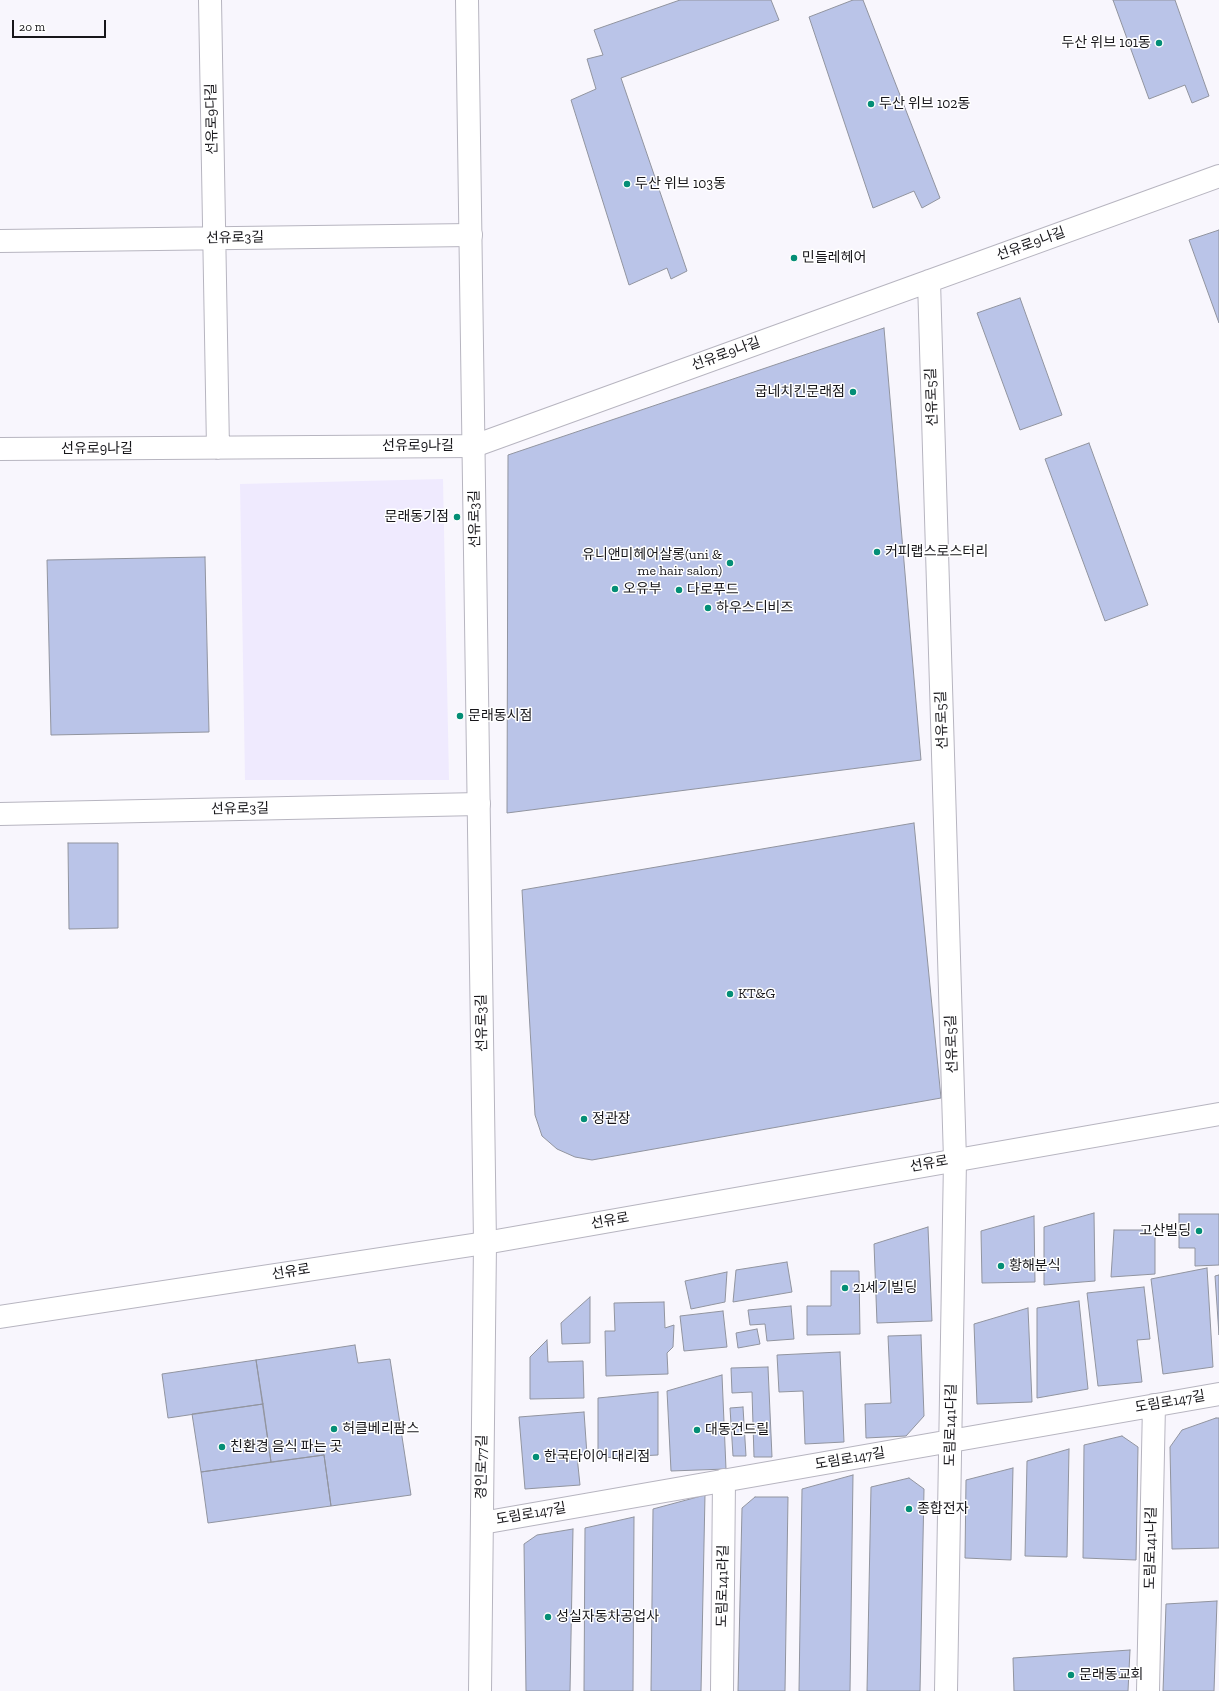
<!DOCTYPE html>
<meta charset="utf-8">
<style>
body{margin:0}
#map{position:relative;width:1219px;height:1691px;overflow:hidden;background:#f8f6fd;font-family:"Zilla Slab",serif}
canvas{display:block}
.scale{position:absolute;left:12px;top:20px;width:94px;height:18px;box-sizing:border-box;border:2px solid #17161a;border-top:0;padding-left:5px;font-size:12px;line-height:14px;white-space:nowrap;color:#17161a;-webkit-text-stroke:3px #fff;paint-order:stroke}
</style>
<div id="map">
<canvas width="1219" height="1691"></canvas>
<div class="scale">20 m</div>
</div>
<script>
const context = document.querySelector('canvas').getContext('2d');
context.lineJoin = 'round';
function fillPath(path, color) {
  context.fillStyle = color;
  context.fill(path, 'evenodd');
}
function toPath(rows) {
  const path = new Path2D();
  for (const r of rows) {
    path.moveTo(r[0], r[1]);
    for (let i = 2; i < r.length; i += 2) path.lineTo(r[i], r[i + 1]);
  }
  return path;
}
function stroke(path, color, width, dash) {
  context.strokeStyle = color;
  context.lineWidth = width;
  context.lineCap = dash ? 'butt' : 'round';
  context.setLineDash(dash || []);
  context.stroke(path);
}
function drawText(font, color, halo, rows, align = 'center') {
  context.font = font + ' "Zilla Slab","Noto Sans KR",serif';
  context.lineWidth = 3;
  context.setLineDash([]);
  context.textBaseline = 'middle';
  context.strokeStyle = halo;
  context.fillStyle = color;
  for (const [text, x, y, turn = 0] of rows) {
    context.save();
    context.translate(x, y);
    context.rotate((+turn || 0) * Math.PI / 180);
    context.textAlign = isNaN(turn) ? turn : align;
    if (halo) context.strokeText(text, 0, 0);
    context.fillText(text, 0, 0);
    context.restore();
  }
}
fillPath(toPath([
 [443,479,449,780,245,780,240,484]
]), '#efeafe');
const building = toPath([
 [680,0,771,0,779,20,621,78,687,271,671,279,667,268,629,285,571,100,596,89,587,59,603,55,594,30,680,0],
 [853,0,863,0,940,198,922,208,914,191,873,208,809,17,853,0],
 [1113,0,1175,0,1209,96,1192,103,1185,85,1149,99,1113,0],
 [1219,230,1219,323,1189,240,1219,230],
 [1020,298,1062,415,1020,430,977,313,1020,298],
 [884,328,921,760,507,813,508,455,884,328],
 [1089,443,1148,605,1105,621,1045,459,1089,443],
 [205,557,209,732,51,735,47,560,205,557],
 [914,823,941,1098,592,1160,575,1157,557,1149,542,1136,535,1115,522,890,914,823],
 [68,843,118,843,118,928,69,929,68,843],
 [1094,1213,1095,1281,1044,1285,1044,1227,1094,1213],
 [1179,1214,1219,1214,1219,1265,1195,1266,1195,1248,1179,1248,1179,1214],
 [1034,1216,1035,1282,982,1283,981,1231,1034,1216],
 [928,1227,932,1321,877,1323,874,1244,928,1227],
 [1114,1230,1155,1230,1155,1274,1111,1277,1114,1230],
 [787,1262,792,1292,733,1302,736,1270,787,1262],
 [1207,1268,1213,1367,1163,1374,1151,1279,1207,1268],
 [831,1271,859,1271,860,1334,807,1335,807,1306,831,1306,831,1271],
 [727,1272,725,1302,691,1309,685,1281,727,1272],
 [1219,1275,1219,1335,1215,1276,1219,1275],
 [1144,1287,1150,1339,1137,1340,1142,1382,1098,1386,1087,1293,1144,1287],
 [590,1297,590,1343,562,1344,561,1323,590,1297],
 [1079,1301,1088,1389,1037,1398,1037,1308,1079,1301],
 [664,1302,665,1328,674,1325,673,1347,667,1353,668,1374,606,1376,605,1331,615,1331,614,1303,664,1302],
 [791,1306,794,1339,767,1341,765,1324,750,1325,748,1310,791,1306],
 [1028,1308,1032,1402,977,1404,974,1324,1028,1308],
 [723,1311,727,1347,684,1351,680,1316,723,1311],
 [757,1329,760,1344,738,1348,736,1333,757,1329],
 [921,1335,924,1416,906,1436,866,1438,865,1404,891,1403,888,1336,921,1335],
 [547,1340,548,1362,583,1361,584,1398,530,1399,530,1357,547,1340],
 [355,1345,358,1363,390,1359,411,1495,331,1506,324,1455,271,1462,256,1360,355,1345],
 [840,1352,844,1442,805,1444,803,1391,779,1392,777,1355,840,1352],
 [256,1360,263,1404,168,1418,162,1374,256,1360],
 [768,1367,772,1457,754,1457,752,1392,732,1393,731,1368,768,1367],
 [722,1375,726,1469,671,1471,667,1391,722,1375],
 [658,1392,658,1455,598,1458,598,1398,658,1392],
 [263,1404,271,1462,201,1472,192,1414,263,1404],
 [743,1407,746,1456,733,1456,730,1408,743,1407],
 [584,1412,587,1455,577,1456,580,1485,525,1489,519,1417,584,1412],
 [1216,1418,1219,1418,1219,1548,1172,1549,1170,1447,1182,1430,1216,1418],
 [1122,1436,1138,1447,1136,1560,1083,1558,1084,1445,1122,1436],
 [1069,1449,1067,1557,1025,1556,1027,1461,1069,1449],
 [324,1455,331,1506,208,1523,201,1472,324,1455],
 [1013,1468,1011,1560,965,1558,966,1480,1013,1468],
 [853,1475,850,1691,799,1691,802,1489,853,1475],
 [909,1478,924,1489,920,1691,867,1691,871,1487,909,1478],
 [705,1495,701,1691,651,1691,653,1509,705,1495],
 [755,1497,788,1497,785,1691,738,1691,742,1508,755,1497],
 [634,1517,633,1691,584,1691,585,1528,634,1517],
 [573,1529,570,1691,526,1691,524,1544,537,1535,573,1529],
 [1217,1601,1214,1691,1163,1691,1166,1604,1217,1601],
 [1130,1650,1128,1691,1014,1691,1013,1658,1130,1650]
]);
fillPath(building, '#bac4e8');
stroke(building, '#91949f', 1);
const minor = toPath([
 [210,0,218,448],
 [0,241,471,235],
 [929,281,955,1160,946,1691],
 [0,449,474,446,1219,176],
 [0,814,479,804],
 [482,1523,1219,1394],
 [722,1691,724,1480],
 [1148,1691,1154,1405]
]);
const tertiary = toPath([
 [467,0,485,1243,480,1691]
]);
const secondary = toPath([
 [0,1317,485,1243,1219,1114]
]);
stroke(minor, '#b7b5c0', 24);
stroke(tertiary, '#b7b5c0', 24);
stroke(secondary, '#b7b5c0', 24);
stroke(minor, '#fff', 22);
stroke(tertiary, '#fff', 22);
stroke(secondary, '#fff', 22);
for (const [x, y, r, color] of [
 [1159,43,4,"#048e76"],
 [871,104,4,"#048e76"],
 [627,184,4,"#048e76"],
 [794,258,4,"#048e76"],
 [853,392,4,"#048e76"],
 [457,517,4,"#048e76"],
 [877,552,4,"#048e76"],
 [730,563,4,"#048e76"],
 [615,589,4,"#048e76"],
 [679,590,4,"#048e76"],
 [708,608,4,"#048e76"],
 [460,716,4,"#048e76"],
 [730,994,4,"#048e76"],
 [584,1119,4,"#048e76"],
 [1199,1231,4,"#048e76"],
 [1001,1266,4,"#048e76"],
 [845,1288,4,"#048e76"],
 [334,1429,4,"#048e76"],
 [697,1430,4,"#048e76"],
 [222,1447,4,"#048e76"],
 [536,1457,4,"#048e76"],
 [909,1509,4,"#048e76"],
 [548,1617,4,"#048e76"],
 [1071,1675,4,"#048e76"]
]) {
  const dot = new Path2D();
  dot.arc(x, y, r, 0, 2 * Math.PI);
  context.fillStyle = color;
  context.fill(dot);
  stroke(dot, '#fff', 1.5);
}
drawText('14px', '#17161a', '#fff', [
 ["두산 위브 101동",1151,43,"right"],
 ["두산 위브 102동",879,104],
 ["두산 위브 103동",635,184],
 ["민들레헤어",802,258],
 ["굽네치킨문래점",845,392,"right"],
 ["문래동기점",449,517,"right"],
 ["커피랩스로스터리",885,552],
 ["유니앤미헤어살롱(uni &",722,555,"right"],
 ["me hair salon)",722,571,"right"],
 ["오유부",623,589],
 ["다로푸드",687,590],
 ["하우스디비즈",716,608],
 ["문래동시점",468,716],
 ["KT&G",738,994],
 ["정관장",592,1119],
 ["고산빌딩",1191,1231,"right"],
 ["황해분식",1009,1266],
 ["21세기빌딩",853,1288],
 ["허클베리팜스",342,1429],
 ["대동건드릴",705,1430],
 ["친환경 음식 파는 곳",230,1447],
 ["한국타이어 대리점",544,1457],
 ["종합전자",917,1509],
 ["성실자동차공업사",556,1617],
 ["문래동교회",1079,1675]
], 'left');
drawText('14px', '#17161a', '#fff', [
 ["선유로9다길",212,119,-91],
 ["선유로3길",235,238,-1],
 ["선유로9나길",1031,244,-20],
 ["선유로9나길",726,354,-20],
 ["선유로5길",932,397,-92],
 ["선유로9나길",418,446],
 ["선유로9나길",97,449],
 ["선유로3길",475,519,-91],
 ["선유로5길",942,720,-92],
 ["선유로3길",240,809,-1],
 ["선유로3길",482,1023,-91],
 ["선유로5길",952,1044,-92],
 ["선유로",929,1164,-10],
 ["선유로",610,1221,-10],
 ["선유로",291,1272,-9],
 ["도림로147길",1170,1402,-10],
 ["도림로141다길",951,1425,-89],
 ["도림로147길",850,1459,-10],
 ["경인로77길",482,1467,-89],
 ["도림로147길",531,1514,-10],
 ["도림로141나길",1151,1548,-89],
 ["도림로141라길",723,1586,-89]
]);
</script>
